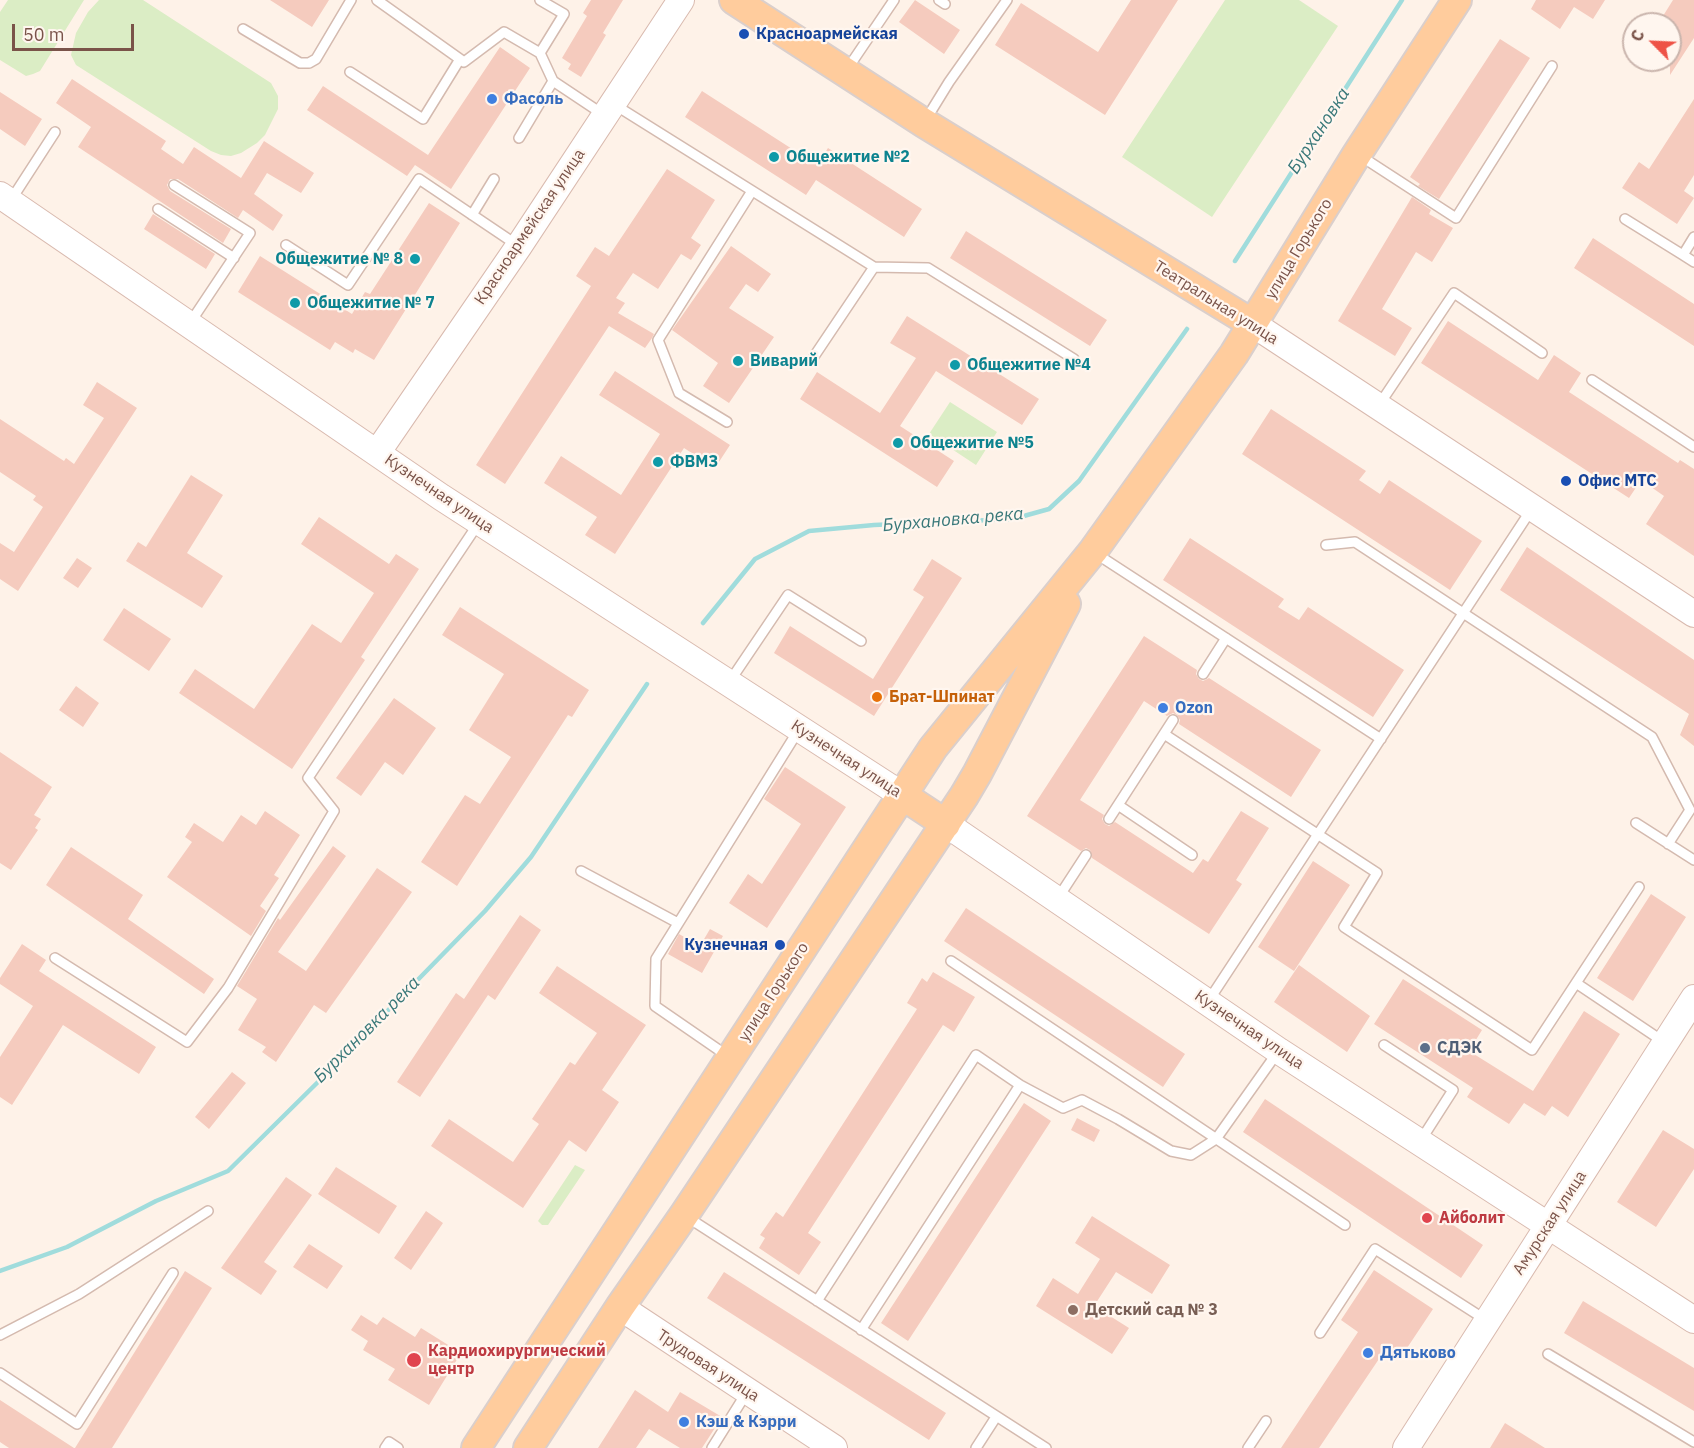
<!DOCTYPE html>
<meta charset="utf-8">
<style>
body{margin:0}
#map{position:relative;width:1694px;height:1448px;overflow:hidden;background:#fef2e8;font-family:"IBM Plex Sans",sans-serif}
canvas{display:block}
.north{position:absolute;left:1622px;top:12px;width:60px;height:60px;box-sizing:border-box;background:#fff6ef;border:2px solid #cab5ad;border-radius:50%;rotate:294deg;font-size:16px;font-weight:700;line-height:24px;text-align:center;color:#7a5349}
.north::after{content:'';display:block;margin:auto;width:21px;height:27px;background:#ee5246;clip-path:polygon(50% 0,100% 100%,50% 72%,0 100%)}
.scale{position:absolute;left:12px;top:24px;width:122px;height:27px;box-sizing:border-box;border:3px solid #7a5349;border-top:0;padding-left:8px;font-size:18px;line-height:21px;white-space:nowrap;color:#7a5349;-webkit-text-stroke:4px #fff6ef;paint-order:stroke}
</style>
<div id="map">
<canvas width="1694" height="1448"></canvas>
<div class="north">С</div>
<div class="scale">50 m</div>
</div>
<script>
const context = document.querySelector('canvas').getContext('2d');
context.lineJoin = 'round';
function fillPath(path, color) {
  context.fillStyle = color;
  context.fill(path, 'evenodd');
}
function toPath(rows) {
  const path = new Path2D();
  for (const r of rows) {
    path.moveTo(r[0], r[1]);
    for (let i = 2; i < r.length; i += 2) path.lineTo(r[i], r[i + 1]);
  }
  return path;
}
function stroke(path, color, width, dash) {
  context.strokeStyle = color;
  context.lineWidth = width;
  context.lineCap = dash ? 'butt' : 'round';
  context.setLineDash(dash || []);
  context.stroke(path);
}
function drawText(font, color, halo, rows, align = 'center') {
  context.font = font + ' "IBM Plex Sans",sans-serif';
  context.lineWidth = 4.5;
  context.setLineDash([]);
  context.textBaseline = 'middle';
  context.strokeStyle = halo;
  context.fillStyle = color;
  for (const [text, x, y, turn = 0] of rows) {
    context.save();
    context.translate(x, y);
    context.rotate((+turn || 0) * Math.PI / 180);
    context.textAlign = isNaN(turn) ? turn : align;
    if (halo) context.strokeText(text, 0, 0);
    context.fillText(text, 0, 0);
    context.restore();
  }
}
fillPath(toPath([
 [8,0,84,0,40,71,33,74,26,76,0,60,0,12],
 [99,0,143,0,271,83,278,96,278,109,265,135,257,143,241,153,231,156,221,155,211,151,76,65,71,55,76,33,88,12],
 [1225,0,1299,0,1338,26,1212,217,1122,157],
 [950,402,997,432,976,465,929,434],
 [575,1165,585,1170,548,1225,542,1225,538,1221]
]), '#dbedc5');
stroke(toPath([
 [1235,261,1402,0],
 [703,623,755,559,809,531,874,525,1013,519,1049,509,1079,481,1187,329],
 [0,1271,67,1247,156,1201,228,1171,320,1080,485,911,531,857,647,684]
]), '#a0dcdc', 4.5);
fillPath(toPath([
 [270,0,329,0,312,27],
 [591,0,623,0,603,33,606,35,581,77,568,69,571,64,562,58,587,16,583,13],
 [915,0,960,30,944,54,899,22],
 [1131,0,1178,0,1105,115,995,45,1021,3,1098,52],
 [1536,0,1605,0,1593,19,1574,7,1560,29,1531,9],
 [1673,0,1694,0,1694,38,1670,75,1670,24,1658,24],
 [1500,39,1530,58,1439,199,1418,186,1420,184,1410,177],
 [500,47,530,68,451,189,415,165,407,176,307,110,323,86,428,155],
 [72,79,166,141,161,149,183,164,194,147,241,178,264,141,314,173,301,193,267,173,254,194,283,215,273,231,243,210,238,218,178,179,170,179,167,185,170,191,231,229,223,243,78,147,91,127,56,103],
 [702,91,817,165,828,148,922,209,904,237,816,180,806,195,685,117],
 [0,92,42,119,25,146,0,129],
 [1694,99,1694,175,1684,191,1694,198,1677,224,1622,188,1639,162,1649,169],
 [667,169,715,200,691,238,701,245,691,260,681,254,658,289,633,273,616,298,625,303,618,313,654,334,652,338,645,348,609,326,505,484,476,465,591,286,576,276,595,247,609,256],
 [1412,197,1431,210,1429,214,1453,228,1432,262,1416,252,1382,309,1412,328,1395,356,1338,321],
 [429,203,460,223,374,360,355,349,353,353,335,342,330,350,238,292,260,256,352,314,365,292,370,294],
 [153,214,215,254,206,269,144,229],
 [966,231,1107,320,1090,346,950,258],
 [1593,238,1694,304,1694,346,1574,268],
 [731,246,771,274,758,292,746,284,729,308,774,337,729,403,703,386,718,363,672,330],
 [907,316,1039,399,1022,425,936,371,900,426,954,461,937,487,800,399,817,372,880,413,916,358,890,343],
 [1448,321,1538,380,1554,355,1581,373,1569,392,1678,463,1680,460,1694,469,1694,556,1646,524,1664,496,1641,480,1629,498,1421,363],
 [615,371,730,445,715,468,684,448,615,554,585,535,597,517,544,483,561,456,621,495,660,434,599,395],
 [97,382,137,408,18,591,0,579,0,543,14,552,43,507,33,500,36,496,0,472,0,419,64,461,66,458,74,464,104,418,83,405],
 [1271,409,1366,471,1359,480,1380,494,1389,480,1482,541,1450,590,1242,454],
 [191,475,223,495,187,553,223,576,202,608,126,561,138,542,146,547],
 [319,517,389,564,396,554,419,569,361,657,365,660,292,769,179,693,195,669,254,709,312,624,341,643,374,593,301,544],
 [1190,538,1284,599,1278,607,1299,620,1308,607,1404,670,1373,717,1163,580],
 [1527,547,1694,660,1694,746,1680,735,1689,714,1500,590],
 [77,558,92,568,78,588,63,578],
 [932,559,962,578,874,716,774,653,790,626,873,679,924,597,913,590],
 [460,607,589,690,572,717,568,715,457,886,421,862,465,795,480,804,511,757,469,730,504,674,442,635],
 [124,608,171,639,149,671,103,640],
 [1144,636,1197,670,1196,674,1199,679,1203,681,1209,678,1321,750,1291,797,1179,724,1180,720,1177,715,1173,713,1167,716,1144,701,1080,800,1104,815,1102,819,1105,824,1109,826,1115,822,1193,873,1203,859,1208,862,1241,811,1269,828,1236,880,1242,884,1209,934,1092,858,1090,850,1086,848,1081,851,1027,816],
 [76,686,99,703,83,727,59,710],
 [394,698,436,728,403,775,385,762,361,796,336,778],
 [0,752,52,787,34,815,41,819,35,828,38,830,11,870,0,863],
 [785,767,846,807,767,928,729,903,748,874,762,884,801,824,764,799],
 [265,811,300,835,274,875,279,878,260,906,266,911,251,936,167,877,192,842,185,837,194,823,223,842,241,815,256,825],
 [333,846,346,856,278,952,306,971,377,868,412,892,326,1013,314,1005,276,1062,262,1052,266,1047,238,1030,257,999,237,986,278,918,280,920],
 [71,847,143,895,128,919,214,979,204,994,46,885],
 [1313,861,1350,885,1294,971,1258,947],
 [1651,894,1686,917,1633,1001,1597,978],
 [966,908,1185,1054,1163,1087,944,941],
 [520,915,541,930,495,1000,488,995,420,1097,397,1082,456,993,464,999],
 [710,929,723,936,702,973,668,954,679,934,700,946],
 [22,944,46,960,39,971,156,1047,139,1074,63,1025,12,1105,0,1097,0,1057,33,1006,0,984,0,978],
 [1299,965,1370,1016,1347,1052,1274,1002],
 [557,966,646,1025,602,1090,619,1102,586,1152,569,1140,523,1208,431,1146,449,1119,513,1162,539,1124,532,1119,570,1062,575,1065,597,1033,539,993],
 [933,972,975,997,954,1032,943,1025,808,1233,821,1242,799,1275,759,1248,765,1238,760,1235,776,1212,783,1217,917,1009,907,1003,922,978,927,982],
 [1403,979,1482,1030,1469,1051,1533,1091,1584,1011,1620,1034,1568,1117,1552,1106,1545,1116,1524,1103,1509,1124,1467,1097,1473,1088,1374,1024],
 [232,1072,246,1083,209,1129,195,1117],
 [1265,1099,1483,1245,1461,1278,1243,1132],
 [1024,1103,1051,1121,908,1341,881,1323],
 [1077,1118,1100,1130,1094,1142,1071,1130],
 [1663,1130,1694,1149,1694,1169,1656,1227,1617,1202],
 [336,1167,397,1206,379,1234,318,1194],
 [286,1177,312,1195,264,1262,277,1271,261,1295,221,1268],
 [426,1211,443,1223,411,1270,394,1258],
 [1092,1216,1170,1265,1152,1294,1116,1272,1094,1306,1129,1328,1112,1354,1036,1306,1053,1278,1078,1294,1100,1259,1075,1243],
 [309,1244,343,1266,327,1289,293,1267],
 [1374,1270,1433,1309,1399,1360,1385,1350,1319,1448,1281,1448,1358,1332,1341,1320],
 [185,1271,212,1288,112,1448,75,1448],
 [724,1272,946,1413,929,1440,707,1298],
 [1583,1301,1694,1368,1694,1411,1564,1333],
 [361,1315,377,1325,383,1317,415,1337,421,1328,461,1353,429,1405,388,1380,395,1369,363,1350,368,1341,351,1330],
 [635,1390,668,1412,680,1392,722,1417,702,1448,680,1448,649,1429,636,1448,598,1448],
 [0,1400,74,1448,9,1448,0,1442],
 [1505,1423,1545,1448,1490,1448]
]), '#f5cbbe');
const lane = toPath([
 [377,0,464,62,504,32,540,53,553,81,604,115],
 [540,0,564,14,540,53],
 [939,0,945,4],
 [243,29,300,63,309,63,316,59,351,0],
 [846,71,894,0],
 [350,72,423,119,460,59],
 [615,105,874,267,928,268,1074,359],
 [925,121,949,82,1007,0],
 [519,138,553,81],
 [1359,155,1456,218,1552,66],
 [174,185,250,233,190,323],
 [11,200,55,132],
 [158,209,234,258],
 [472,215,494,179],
 [1625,219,1683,255,1694,237],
 [286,245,348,285,419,179,517,245],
 [1683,255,1694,262],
 [813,358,874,267],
 [1592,380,1694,447],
 [1379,405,1454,293,1542,353],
 [727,422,679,393,658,340,752,191],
 [1326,545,1355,542,1652,737,1690,810,1668,844],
 [1095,553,1381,739],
 [1203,674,1226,638],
 [730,681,788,595,861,641],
 [1164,734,1377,873,1344,927,1532,1050,1639,887],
 [1118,805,1192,855],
 [1109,819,1173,720],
 [1636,823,1694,860],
 [581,871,678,923],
 [1058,898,1086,855],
 [55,958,187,1042,228,988,334,811,308,778,478,524],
 [951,961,1345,1225],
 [1576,983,1664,1042],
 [1209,1000,1531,510],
 [1384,1045,1453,1090,1421,1140],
 [729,1057,655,1006,656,959,798,731],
 [687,1217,1046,1448],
 [817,1301,976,1055,1020,1085,1063,1108,1082,1100,1118,1119,1171,1151,1191,1155,1216,1139,1277,1053],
 [861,1330,1020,1085],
 [1320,1333,1375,1249,1486,1320],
 [0,1335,79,1294,208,1211],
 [1548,1354,1694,1442],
 [0,1373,77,1424,173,1273],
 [385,1448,389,1442,398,1448],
 [712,1448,747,1392],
 [976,1448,996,1417],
 [1248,1448,1266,1421]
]);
const secondary = toPath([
 [0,195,441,497,902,795],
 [1253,324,1694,614],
 [377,453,519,246,681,0],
 [946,824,1279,1051,1694,1320],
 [620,1307,834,1448],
 [1406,1448,1694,998]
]);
const primary = toPath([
 [734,0,924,123,1253,324],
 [902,795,946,824],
 [476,1448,933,748,1093,551,1234,354,1357,154,1457,0],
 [528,1448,620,1307,684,1215,964,796,977,774,1066,604]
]);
stroke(lane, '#d4baaf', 12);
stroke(secondary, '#d9baaf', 28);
stroke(primary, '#dacfcc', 32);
stroke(lane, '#fff', 9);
stroke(secondary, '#fff', 26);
stroke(primary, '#ffcc9d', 28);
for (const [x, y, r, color] of [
 [744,34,6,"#1a4fb4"],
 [492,99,6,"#3f7fe0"],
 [774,157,6,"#0f9aa8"],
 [415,259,6,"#0f9aa8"],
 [295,303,6,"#0f9aa8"],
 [738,361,6,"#0f9aa8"],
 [955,365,6,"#0f9aa8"],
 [898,443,6,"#0f9aa8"],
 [658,462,6,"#0f9aa8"],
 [1566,481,6,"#1a4fb4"],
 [877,697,6,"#e8710a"],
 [1163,708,6,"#3f7fe0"],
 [780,945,6,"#1a4fb4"],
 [1425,1048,6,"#5c6f8a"],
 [1427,1218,6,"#e0444e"],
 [1073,1310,6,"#8d6e63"],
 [1368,1353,6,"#3f7fe0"],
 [414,1360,8,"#e0444e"],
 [684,1422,6,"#3f7fe0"]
]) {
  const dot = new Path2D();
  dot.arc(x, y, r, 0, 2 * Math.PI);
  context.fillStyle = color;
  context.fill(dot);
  stroke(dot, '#fff6ef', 2);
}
drawText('bold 16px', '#164399', '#fff6ef', [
 ["Красноармейская",756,34],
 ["Офис МТС",1578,481],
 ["Кузнечная",768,945,"right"]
], 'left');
drawText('bold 16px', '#366cbe', '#fff6ef', [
 ["Фасоль",504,99],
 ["Ozon",1175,708],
 ["Дятьково",1380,1353],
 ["Кэш & Кэрри",696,1422]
], 'left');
drawText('bold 16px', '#0d838f', '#fff6ef', [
 ["Общежитие №2",786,157],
 ["Общежитие № 8",403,259,"right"],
 ["Общежитие № 7",307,303],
 ["Виварий",750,361],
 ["Общежитие №4",967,365],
 ["Общежитие №5",910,443],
 ["ФВМЗ",670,462]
], 'left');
drawText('16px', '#7a5349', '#fff6ef', [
 ["Красноармейская улица",530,227,-56],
 ["улица Горького",1299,249,-59],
 ["Театральная улица",1216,303,32],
 ["Кузнечная улица",439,494,34],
 ["Кузнечная улица",846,759,33],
 ["улица Горького",774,992,-57],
 ["Кузнечная улица",1249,1030,34],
 ["Амурская улица",1550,1223,-57],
 ["Трудовая улица",708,1366,33]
]);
drawText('bold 16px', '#c56008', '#fff6ef', [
 ["Брат-Шпинат",889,697]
], 'left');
drawText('bold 16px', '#4e5e75', '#fff6ef', [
 ["СДЭК",1437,1048]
], 'left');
drawText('bold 16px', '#be3a42', '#fff6ef', [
 ["Айболит",1439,1218],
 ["Кардиохирургический",428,1351],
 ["центр",428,1369]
], 'left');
drawText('bold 16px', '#785e54', '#fff6ef', [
 ["Детский сад № 3",1085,1310]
], 'left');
drawText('italic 18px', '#397879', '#fff6ef', [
 ["Бурхановка",1319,131,-57],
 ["Бурхановка река",953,520,-5],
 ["Бурхановка река",367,1030,-45]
]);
</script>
